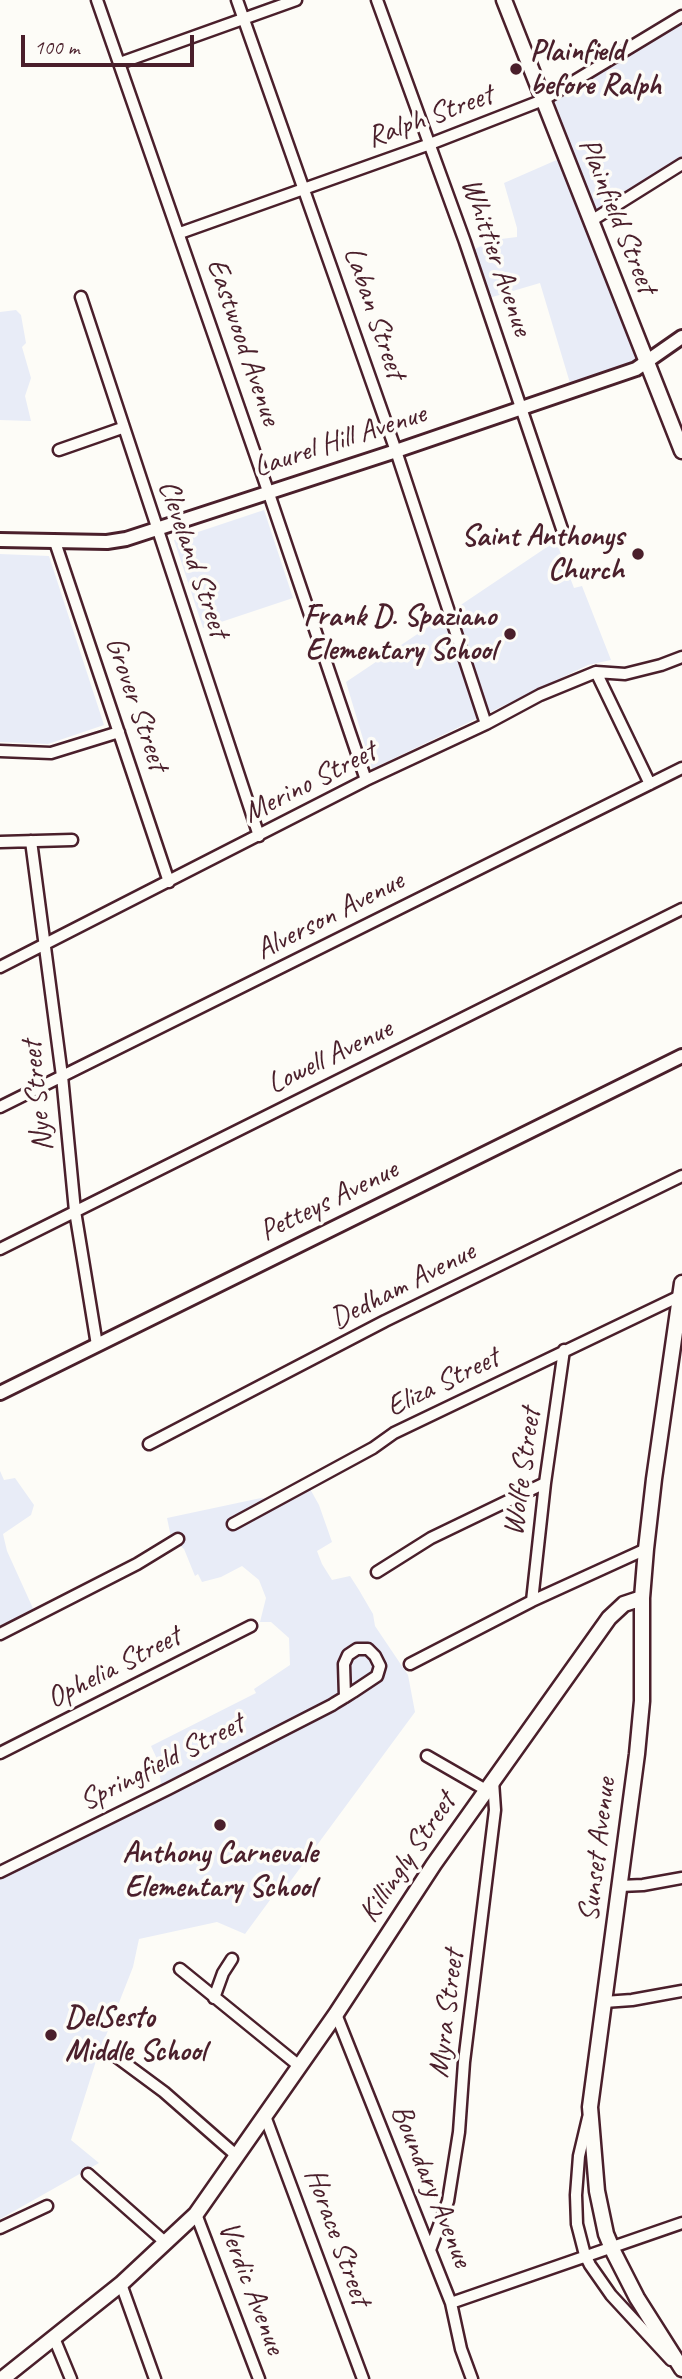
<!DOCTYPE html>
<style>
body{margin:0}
#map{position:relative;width:682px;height:2379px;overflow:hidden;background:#fdfcf7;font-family:Caveat,sans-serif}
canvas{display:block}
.scale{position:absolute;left:21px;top:35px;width:173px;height:32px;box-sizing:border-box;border:4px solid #4a1f2b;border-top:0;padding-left:9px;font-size:21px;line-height:24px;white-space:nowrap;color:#4a1f2b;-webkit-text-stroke:5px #fdfcf7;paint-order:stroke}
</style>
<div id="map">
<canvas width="682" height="2379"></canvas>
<div class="scale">100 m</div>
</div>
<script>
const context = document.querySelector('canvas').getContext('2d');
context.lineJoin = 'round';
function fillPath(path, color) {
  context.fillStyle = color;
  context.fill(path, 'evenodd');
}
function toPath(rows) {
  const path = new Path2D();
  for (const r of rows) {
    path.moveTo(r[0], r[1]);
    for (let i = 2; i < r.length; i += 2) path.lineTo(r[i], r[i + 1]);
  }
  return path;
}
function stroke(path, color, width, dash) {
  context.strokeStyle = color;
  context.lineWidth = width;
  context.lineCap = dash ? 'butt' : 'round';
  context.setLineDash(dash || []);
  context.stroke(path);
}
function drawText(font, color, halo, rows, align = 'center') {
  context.font = font + ' Caveat,sans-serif';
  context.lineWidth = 7;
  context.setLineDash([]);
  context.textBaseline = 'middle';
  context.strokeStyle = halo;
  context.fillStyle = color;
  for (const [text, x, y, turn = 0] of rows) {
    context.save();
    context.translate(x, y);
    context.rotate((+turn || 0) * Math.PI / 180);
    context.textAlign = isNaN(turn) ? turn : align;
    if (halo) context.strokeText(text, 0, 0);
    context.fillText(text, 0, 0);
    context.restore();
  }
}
fillPath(toPath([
 [682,18,682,164,596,218,649,357,573,393,540,283,489,298,473,250,493,240,517,237,517,228,504,183,568,155,547,99],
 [16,310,21,315,26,343,22,347,31,378,25,396,31,421,0,420,0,312],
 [264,510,293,598,203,628,174,540],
 [556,541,574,588,582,586,611,660,588,665,372,769,346,682],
 [0,554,49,556,104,725,48,744,0,742],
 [0,1471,4,1480,15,1478,34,1505,31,1515,3,1534,7,1551,36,1615,0,1634],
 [309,1487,319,1505,332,1542,317,1551,322,1564,332,1580,350,1576,359,1590,373,1614,375,1626,408,1675,415,1712,281,1894,270,1900,245,1934,217,1922,139,1939,133,1967,96,2061,71,2140,99,2163,0,2219,0,1869,158,1786,161,1783,157,1759,151,1746,256,1693,254,1689,290,1665,289,1638,271,1622,260,1622,266,1598,259,1580,242,1566,221,1577,202,1582,198,1574,195,1576,184,1549,171,1537,167,1518,261,1498,272,1499]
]), '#e8ecf7');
const minor = toPath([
 [97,0,268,491,366,780],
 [237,0,396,451,486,724],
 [377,0,465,242,563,532],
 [120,63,296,0],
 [591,221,682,164],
 [180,233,430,144,543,100,682,16],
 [81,297,259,836],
 [59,450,122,428],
 [55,542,169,882],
 [596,672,650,784],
 [0,751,51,753,119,732],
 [31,841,62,1076,75,1211,97,1345],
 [0,842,72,840],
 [0,967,366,780,486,724,540,695,596,672,625,674,661,665,682,657],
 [0,1107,682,768],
 [0,1249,682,909],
 [149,1444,385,1321,682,1176],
 [233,1524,373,1448,394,1433,680,1296],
 [377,1572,431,1538,545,1483],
 [532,1601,545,1483,564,1350],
 [0,1634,137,1564,178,1539],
 [410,1664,532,1601,646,1549],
 [0,1753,251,1626],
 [427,1756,486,1790],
 [0,1872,168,1789,332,1705,335,1703,345,1697,353,1692,377,1676,380,1666,375,1656,368,1649,357,1649,348,1655,344,1664,345,1697],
 [620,1886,643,1885,682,1878],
 [180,1969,298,2065],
 [214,1998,223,1973,232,1959],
 [604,2002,632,2000,682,1991],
 [336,2014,451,2303,461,2349,472,2379],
 [114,2055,164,2092,237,2156],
 [265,2116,363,2379],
 [588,2118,579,2156,576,2195,577,2224,585,2255,590,2265,611,2295,671,2360],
 [88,2174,166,2243],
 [196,2214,259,2379],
 [0,2228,47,2206],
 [430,2250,448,2201,459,2132,464,2062,495,1810,493,1781],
 [121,2284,155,2379],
 [451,2303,682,2223],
 [54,2338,71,2379]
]);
const tertiary = toPath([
 [0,540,107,542,126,539,396,451,636,369,682,337],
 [0,1393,682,1056]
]);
const secondary = toPath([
 [504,0,682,451],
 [682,1283,654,1479,646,1549,642,1598,642,1701,637,1754,590,2107,597,2191,606,2234,614,2253,637,2298,682,2369],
 [2,2379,121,2284,196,2214,336,2014,434,1864,609,1618,624,1604,642,1598]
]);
stroke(minor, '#4a1f2b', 15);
stroke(tertiary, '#4a1f2b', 18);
stroke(secondary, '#4a1f2b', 19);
stroke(minor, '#fdfcf7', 10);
stroke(tertiary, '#fdfcf7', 12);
stroke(secondary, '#fdfcf7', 14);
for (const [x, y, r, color] of [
 [516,69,7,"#4a1f2b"],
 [638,554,7,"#4a1f2b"],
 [510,634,7,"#4a1f2b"],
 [220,1825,7,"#4a1f2b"],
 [51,2035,7,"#4a1f2b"]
]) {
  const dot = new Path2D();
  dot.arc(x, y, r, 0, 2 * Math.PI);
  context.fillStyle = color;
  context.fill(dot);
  stroke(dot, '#fdfcf7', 2.5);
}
drawText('bold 30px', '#4a1f2b', '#fdfcf7', [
 ["Plainfield",530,52],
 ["before Ralph",530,86],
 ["Saint Anthonys",624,537,"right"],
 ["Church",624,571,"right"],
 ["Frank D. Spaziano",496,617,"right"],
 ["Elementary School",496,651,"right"],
 ["Anthony Carnevale",220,1854,"center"],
 ["Elementary School",220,1888,"center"],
 ["DelSesto",65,2018],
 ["Middle School",65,2052]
], 'left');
drawText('30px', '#4a1f2b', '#fdfcf7', [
 ["Ralph Street",430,117,-20],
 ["Plainfield Street",617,216,68],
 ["Whittier Avenue",496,257,71],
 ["Laban Street",374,313,71],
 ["Eastwood Avenue",243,342,71],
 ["Laurel Hill Avenue",340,441,-18],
 ["Cleveland Street",193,559,71],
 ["Grover Street",136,704,71],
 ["Merino Street",310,783,-27],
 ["Alverson Avenue",330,916,-27],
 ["Lowell Avenue",330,1057,-26],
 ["Nye Street",38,1096,-96],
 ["Petteys Avenue",329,1201,-26],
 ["Dedham Avenue",403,1286,-27],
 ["Eliza Street",443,1383,-26],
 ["Wolfe Street",523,1472,-82],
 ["Ophelia Street",114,1668,-27],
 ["Springfield Street",162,1763,-27],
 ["Sunset Avenue",598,1850,-83],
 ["Killingly Street",408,1858,-56],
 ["Myra Street",447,2014,-83],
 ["Boundary Avenue",431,2186,68],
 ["Horace Street",337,2237,70],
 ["Verdic Avenue",251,2288,69]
]);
</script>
